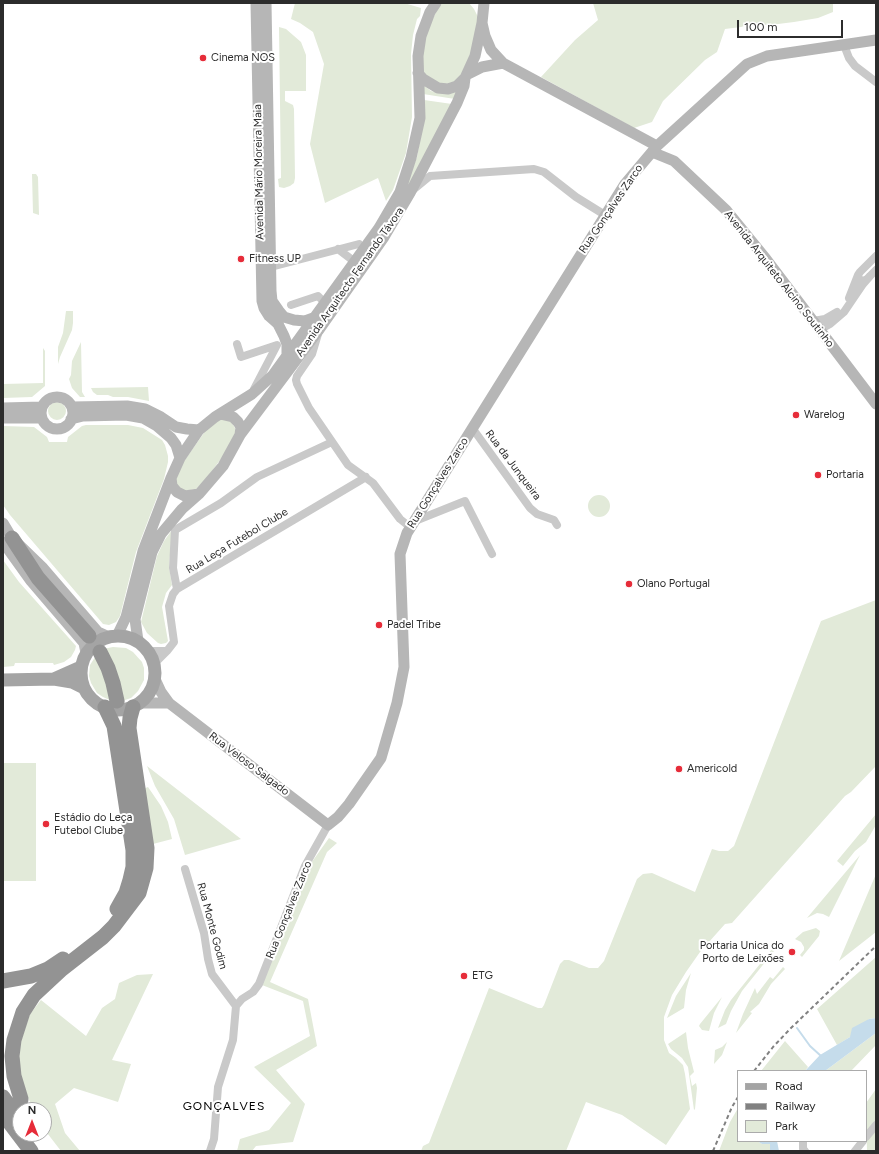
<!DOCTYPE html>
<meta charset="utf-8">
<style>
body{margin:0}
#map{position:relative;width:879px;height:1154px;overflow:hidden;background:#fff;font-family:Figtree,sans-serif}
canvas{display:block}
.frame{position:absolute;inset:0;border:4px solid #2c2c2c;pointer-events:none}
.legend{position:absolute;left:737px;top:1070px;width:130px;height:72px;box-sizing:border-box;background:#fff;border:1px solid #ababab;margin:0;padding:5px 7px;list-style:none;font-size:12px;color:#2c2c2c}
.legend li{display:flex;align-items:center;gap:8px;height:20px}
.legend b{width:20px;border:1px solid #ababab}
.north{position:absolute;left:12px;top:1102px;width:40px;height:40px;box-sizing:border-box;background:#fff;border:1px solid #ababab;border-radius:50%;rotate:0deg;font-size:11px;font-weight:700;line-height:16px;text-align:center;color:#2c2c2c}
.north::after{content:'';display:block;margin:auto;width:14px;height:18px;background:#e62c39;clip-path:polygon(50% 0,100% 100%,50% 72%,0 100%)}
.scale{position:absolute;left:737px;top:20px;width:106px;height:18px;box-sizing:border-box;border:2px solid #2c2c2c;border-top:0;padding-left:5px;font-size:12px;line-height:14px;white-space:nowrap;color:#2c2c2c;-webkit-text-stroke:3px #fff;paint-order:stroke}
</style>
<div id="map">
<canvas width="879" height="1154"></canvas>
<div class="frame"></div>
<ul class="legend">
<li><b style="height:5px;background:#a4a4a4"></b>Road</li>
<li><b style="height:5px;background:#818181"></b>Railway</li>
<li><b style="height:11px;background:#e2ead9"></b>Park</li>
</ul>
<div class="north">N</div>
<div class="scale">100 m</div>
</div>
<script>
const context = document.querySelector('canvas').getContext('2d');
context.lineJoin = 'round';
function fillPath(path, color) {
  context.fillStyle = color;
  context.fill(path, 'evenodd');
}
function toPath(rows) {
  const path = new Path2D();
  for (const r of rows) {
    if (r.length === 3) {
      path.moveTo(r[0] + r[2], r[1]);
      path.arc(r[0], r[1], r[2], 0, 2 * Math.PI);
      continue;
    }
    path.moveTo(r[0], r[1]);
    for (let i = 2; i < r.length; i += 2) path.lineTo(r[i], r[i + 1]);
  }
  return path;
}
function stroke(path, color, width, dash) {
  context.strokeStyle = color;
  context.lineWidth = width;
  context.lineCap = dash ? 'butt' : 'round';
  context.setLineDash(dash || []);
  context.stroke(path);
}
function drawText(font, color, halo, rows, align = 'center') {
  context.font = font + ' Figtree,sans-serif';
  context.lineWidth = 4;
  context.setLineDash([]);
  context.textBaseline = 'middle';
  context.strokeStyle = halo;
  context.fillStyle = color;
  for (const [text, x, y, turn = 0] of rows) {
    context.save();
    context.translate(x, y);
    context.rotate((+turn || 0) * Math.PI / 180);
    context.textAlign = isNaN(turn) ? turn : align;
    if (halo) context.strokeText(text, 0, 0);
    context.fillText(text, 0, 0);
    context.restore();
  }
}
fillPath(toPath([
 [295,3,404,3,421,8,420,16,417,19,413,35,411,54,412,117,406,153,393,190,386,201,378,178,325,203,310,144,324,64,313,32,300,23,291,19],
 [443,3,469,3,474,9,478,17,473,45,466,67,456,82,440,85,426,76,422,67,423,51,427,31,439,6],
 [593,3,833,3,833,12,818,18,794,22,770,25,751,24,741,27,725,29,717,52,705,60,663,101,652,122,634,128,541,77,575,40,598,20],
 [279,27,286,29,301,42,306,55,306,91,285,91,285,101,293,105,294,109,295,178,294,183,290,186,284,188,279,187,278,179,281,178],
 [422,84,431,91,438,93,459,89,455,99,423,94],
 [424,100,452,104,397,209,417,157,419,146],
 [32,174,36,174,38,177,39,215,33,213],
 [66,311,73,311,73,323,72,330,60,357,58,364,58,347,63,333],
 [81,342,82,392,85,397,80,397,72,388,69,379,71,375,72,361],
 [43,348,45,351,45,386,32,397,3,398,3,384,43,383],
 [148,387,149,401,128,397,113,397,108,395,97,395,93,392,91,388],
 [57,411,9],
 [219,419,228,419,234,426,236,431,234,437,223,456,206,479,196,489,184,491,178,486,176,482,176,478,182,464,206,430],
 [86,425,128,425,143,428,162,440,165,445,168,456,168,462,164,479,136,552,120,616,116,622,109,625,103,624,98,618,10,515,3,505,3,426,34,427,47,437,49,442,67,442,68,437,82,426],
 [599,506,11],
 [172,530,169,567,172,585,166,593,162,607,168,641,166,643,161,644,158,643,147,633,141,622,157,556,164,541],
 [3,560,19,582,76,646,75,650,71,657,64,662,54,665,53,663,15,663,14,666,3,667],
 [876,600,876,766,851,792,845,796,732,923,725,924,700,952,686,972,672,995,664,1017,664,1040,669,1053,676,1058,683,1065,685,1074,690,1109,666,1145,622,1115,586,1102,566,1151,421,1151,423,1146,429,1143,489,988,538,1008,542,1008,544,1005,560,964,564,960,569,960,589,968,598,968,604,961,637,879,643,874,652,873,695,892,712,849,719,851,728,851,734,846,821,621],
 [113,647,126,648,133,652,142,662,144,668,144,680,138,691,131,698,122,701,103,649],
 [97,654,112,701,103,697,97,693,91,683,89,676,90,665],
 [3,763,36,763,36,881,3,881],
 [147,766,241,839,185,855,174,819,155,786],
 [148,787,161,806,168,822,172,839,153,844,143,789],
 [876,814,876,825,866,842,855,851,843,866,837,861],
 [329,838,337,843,327,852,270,982,308,999,317,1046,276,1070,305,1104,293,1142,256,1146,252,1151,237,1151,240,1139,269,1130,291,1103,254,1067,310,1036,303,1001,262,985,309,866],
 [860,855,829,917,823,914,817,913,807,918],
 [876,874,876,932,839,961],
 [816,928,820,931,819,936,802,957,800,955,804,950,804,947,801,942,795,939,803,932],
 [772,949,774,951,742,991,731,1011,726,1024,718,1028,725,1010,731,1000],
 [876,957,876,1018,869,1019,850,1037,837,1045,817,1009],
 [783,967,785,969,771,984,759,1004,750,1012,752,1013,736,1033,743,1014,755,988,757,994,770,977,773,979],
 [691,973,686,990,684,1008,667,1018,676,996],
 [153,974,112,1060,131,1064,118,1102,74,1088,55,1104,65,1133,80,1151,61,1151,44,1129,44,1110,34,1110,18,1077,20,1044,30,1014,41,1000,86,1036,102,1008,115,999,119,983,137,975],
 [722,997,714,1013,709,1031,702,1030,699,1026,700,1024],
 [686,1032,688,1048,694,1072,690,1076,692,1086,696,1083,697,1088,695,1109,694,1110,688,1067,682,1058,671,1049,668,1044],
 [876,1033,876,1045,851,1071,825,1071],
 [785,1041,808,1067,805,1071,761,1071],
 [727,1042,722,1055,714,1064,715,1050,722,1047],
 [876,1089,876,1151,867,1151,866,1103],
 [738,1108,738,1141,757,1141,762,1144,770,1144,770,1151,719,1151,730,1122]
]), '#e2ead9');
fillPath(toPath([
 [876,1018,876,1033,825,1071,805,1071,820,1055,850,1037,852,1028,869,1019],
 [757,1141,777,1141,779,1151,770,1151,770,1144,762,1144]
]), '#c5dceb');
stroke(toPath([
 [797,1028,810,1046,821,1056]
]), '#c5dceb', 2);
stroke(toPath([
 [89,636,100,652],
 [117,701,120,721]
]), '#d5d5d5', 15, [15, 8]);
stroke(toPath([
 [844,45,849,58,855,66,876,82],
 [413,190,430,176,534,169,544,172,576,197,605,215],
 [338,249,355,262],
 [876,256,860,272,858,275,859,279,863,281,867,279,876,270],
 [271,267,359,244],
 [849,298,858,275],
 [291,305,318,296,325,303],
 [813,321,825,319,837,312],
 [819,330,830,324,844,312,863,284,870,276],
 [318,334,312,354,297,376,296,380,297,384,309,408,348,465,373,483,400,519,410,527],
 [237,344,241,357,277,345,254,389],
 [473,429,530,508,537,514,554,520,557,525],
 [415,521,465,501,492,554],
 [177,589,173,568,175,530,221,503,257,477,332,442],
 [148,651,167,651,154,664],
 [167,651,174,642,169,606,173,594,177,589,366,477],
 [185,869,204,933,208,959,212,974,236,1006],
 [866,1137,876,1125],
 [803,1141,803,1149,805,1151],
 [210,1151,214,1139,218,1087,233,1040,236,1006,242,999,253,992,259,984,305,866,328,825],
 [855,1151,863,1141]
]), '#c9c9c9', 8);
stroke(toPath([
 [256,3,262,301,264,308,269,316,278,324,284,336,287,344,287,357],
 [266,3,271,291,272,301,279,311,284,317,294,320,305,321,316,317],
 [482,23,485,36,491,50,503,63,657,146],
 [418,73,423,79,438,88,448,89,457,86,465,78,475,56,482,23,484,3],
 [468,74,482,67,503,63],
 [652,152,674,161,726,210,766,259,876,404],
 [57,413,16],
 [72,407,127,406,145,409,161,417,176,427,187,429,199,430],
 [3,408,42,407],
 [220,414,233,417,238,422,241,427,240,435],
 [3,418,42,418],
 [71,419,83,416,126,415,143,418,157,426,171,438,176,445,180,458],
 [171,478,172,486,177,492,185,496,199,494],
 [3,523,12,538,43,568,98,632,109,637],
 [3,542,31,581,84,643,86,653],
 [117,636,126,617,143,551,171,478,180,458,199,430,215,417,252,394,273,375,379,228,400,192,411,158,420,118,418,56,421,36,430,12,436,3],
 [138,641,135,619,152,552,161,534,182,509,199,494,223,466,240,435,318,331,384,237,410,193,457,103,464,86,465,78],
 [155,679,161,692,169,703,328,825,338,817,349,804,381,758,397,703,404,667,400,554,407,533,625,184,657,146,747,64,767,56,876,40],
 [140,703,169,703]
]), '#b6b6b6', 11);
stroke(toPath([
 [118,673,37],
 [54,679,81,667],
 [3,680,54,679,72,682,84,688]
]), '#a4a4a4', 13);
stroke(toPath([
 [12,538,38,578,89,636],
 [100,652,108,668,113,683,117,701],
 [105,707,114,726,133,850,133,867,130,880,126,893,117,909],
 [3,981,31,976,48,969,63,959],
 [3,1097,20,1121],
 [3,1114,31,1151],
 [18,1118,21,1099,14,1076,12,1056,14,1040,23,1012,34,995,62,969,103,937,114,926,139,893,146,868,147,848,129,728,130,718,133,707]
]), '#939393', 15);
stroke(toPath([
 [754,1071,773,1047,790,1029,876,946],
 [713,1151,732,1107,738,1097]
]), '#818181', 2, [4, 3]);
for (const [x, y, r, color] of [
 [203,58,4,"#e62c39"],
 [241,259,4,"#e62c39"],
 [796,415,4,"#e62c39"],
 [818,475,4,"#e62c39"],
 [629,584,4,"#e62c39"],
 [379,625,4,"#e62c39"],
 [679,769,4,"#e62c39"],
 [46,824,4,"#e62c39"],
 [792,952,4,"#e62c39"],
 [464,976,4,"#e62c39"]
]) {
  const dot = new Path2D();
  dot.arc(x, y, r, 0, 2 * Math.PI);
  context.fillStyle = color;
  context.fill(dot);
  stroke(dot, '#fff', 1.5);
}
drawText('11px', '#2c2c2c', '#fff', [
 ["Cinema NOS",211,58],
 ["Fitness UP",249,259],
 ["Warelog",804,415],
 ["Portaria",826,475],
 ["Olano Portugal",637,584],
 ["Padel Tribe",387,625],
 ["Americold",687,769],
 ["Estádio do Leça",54,818],
 ["Futebol Clube",54,831],
 ["Portaria Unica do",784,946,"right"],
 ["Porto de Leixões",784,959,"right"],
 ["ETG",472,976]
], 'left');
drawText('11px', '#2c2c2c', '#fff', [
 ["Avenida Mário Moreira Maia",259,172,-91],
 ["Rua Gonçalves Zarco",611,209,-56],
 ["Avenida Arquiteto Alcino Soutinho",779,279,52],
 ["Avenida Arquitecto Fernando Távora",350,282,-55],
 ["Rua da Junqueira",513,465,53],
 ["Rua Gonçalves Zarco",438,483,-58],
 ["Rua Leça Futebol Clube",237,541,-31],
 ["Rua Veloso Salgado",249,764,37],
 ["Rua Gonçalves Zarco",289,910,-68],
 ["Rua Monte Godim",212,926,75]
]);
context.letterSpacing = '1px';
drawText('12px', '#000', '#fff', [
 ["GONÇALVES",224,1106]
]);
context.letterSpacing = '0px';
</script>
